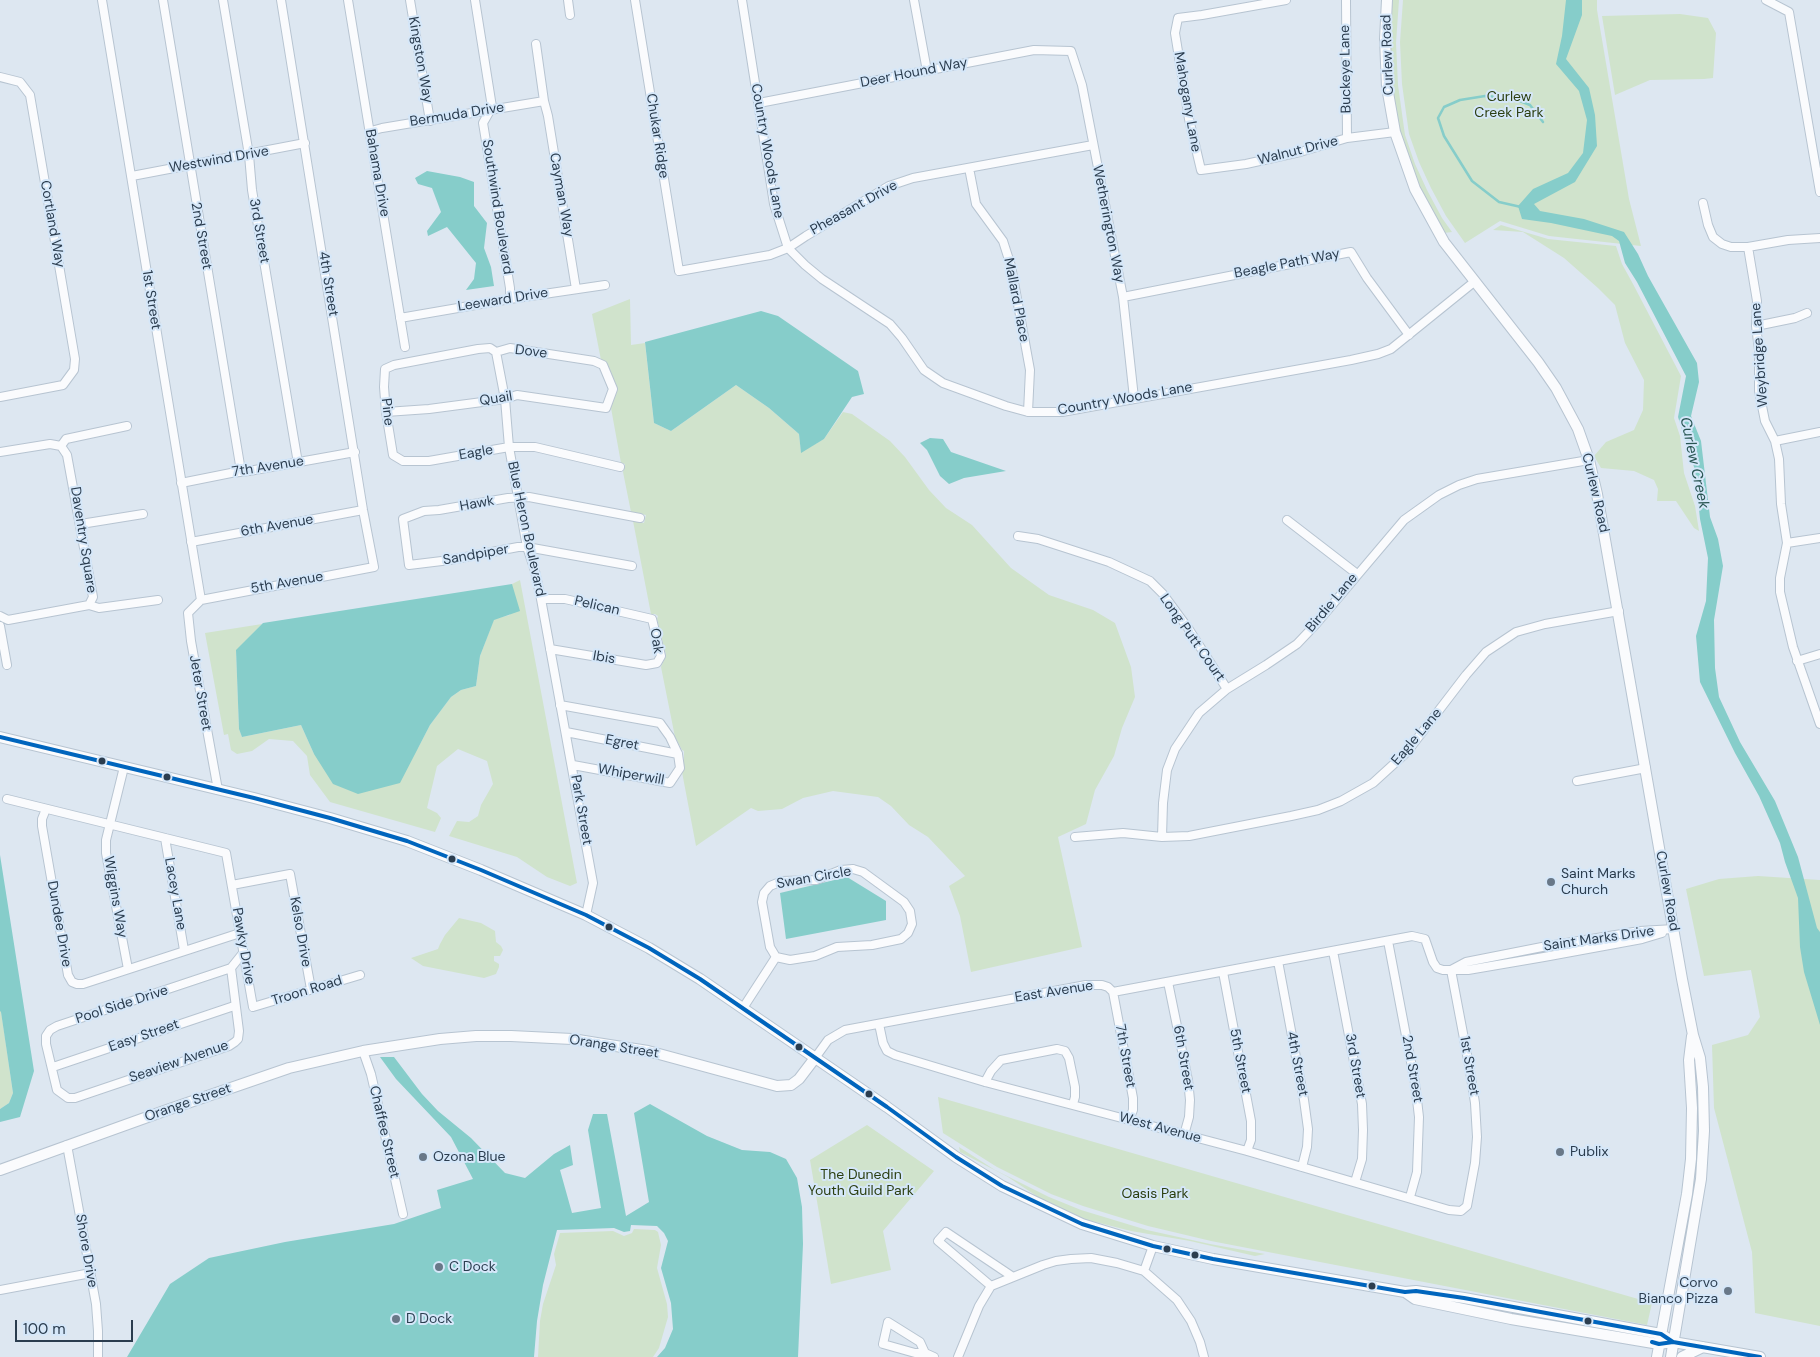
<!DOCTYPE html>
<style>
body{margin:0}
#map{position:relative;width:1820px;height:1357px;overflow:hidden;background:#dde7f1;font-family:"DM Sans",sans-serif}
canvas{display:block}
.scale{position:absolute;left:15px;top:1320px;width:118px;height:22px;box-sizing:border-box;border:2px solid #2b3d4f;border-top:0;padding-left:6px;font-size:15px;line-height:18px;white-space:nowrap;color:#2b3d4f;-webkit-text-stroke:4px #d5e7f9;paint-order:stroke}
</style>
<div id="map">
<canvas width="1820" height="1357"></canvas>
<div class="scale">100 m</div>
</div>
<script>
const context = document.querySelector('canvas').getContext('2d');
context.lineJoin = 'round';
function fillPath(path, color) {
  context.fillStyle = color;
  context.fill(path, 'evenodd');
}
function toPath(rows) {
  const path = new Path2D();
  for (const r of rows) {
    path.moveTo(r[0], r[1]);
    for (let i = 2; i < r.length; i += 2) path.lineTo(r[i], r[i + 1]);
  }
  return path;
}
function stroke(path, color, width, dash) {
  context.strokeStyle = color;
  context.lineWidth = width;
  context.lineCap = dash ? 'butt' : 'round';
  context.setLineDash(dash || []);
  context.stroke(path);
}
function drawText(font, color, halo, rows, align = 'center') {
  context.font = font + ' "DM Sans",sans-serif';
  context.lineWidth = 4;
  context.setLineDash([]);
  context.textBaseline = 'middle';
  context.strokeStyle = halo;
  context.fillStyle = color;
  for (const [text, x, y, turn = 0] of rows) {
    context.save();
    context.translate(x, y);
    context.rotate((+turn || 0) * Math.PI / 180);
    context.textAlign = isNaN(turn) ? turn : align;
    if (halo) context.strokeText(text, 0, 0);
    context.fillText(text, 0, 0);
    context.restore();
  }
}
fillPath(toPath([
 [1392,0,1399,0,1396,43,1398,85,1405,135,1415,164,1427,190,1442,218,1452,232,1444,233,1419,187,1399,131,1391,86,1389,34],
 [1403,0,1597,0,1597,10,1629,199,1641,246,1549,236,1500,221,1465,243,1446,216,1431,188,1419,162,1409,134,1402,84,1400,42],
 [1680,14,1708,18,1716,33,1713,78,1704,79,1650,80,1615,95,1602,16],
 [1501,225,1548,239,1616,246,1622,264,1633,284,1681,376,1674,418,1680,436,1684,473,1695,506,1699,531,1694,528,1676,501,1657,501,1658,489,1654,480,1634,471,1601,468,1594,456,1606,442,1634,430,1643,410,1644,380,1625,343,1615,305,1598,288,1564,258,1523,232,1493,230],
 [630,299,631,345,645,343,654,423,671,431,736,385,769,408,799,434,801,452,824,439,843,412,852,414,890,441,905,457,929,490,946,508,972,525,1011,568,1049,595,1093,610,1115,623,1131,667,1135,697,1122,728,1114,756,1095,790,1086,824,1058,837,1082,947,971,972,960,916,949,886,965,876,928,837,909,825,891,806,878,797,833,791,803,798,782,809,758,811,751,808,696,846,682,772,684,767,684,751,682,750,675,737,661,667,666,655,657,619,658,616,655,614,651,614,633,521,644,523,646,515,631,512,623,472,625,464,621,463,611,408,617,387,607,364,601,360,592,314],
 [520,580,577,883,570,886,547,877,517,857,449,836,457,821,469,822,478,816,481,805,493,784,487,761,458,749,437,766,427,808,437,813,441,818,435,832,330,802,310,775,307,756,293,741,269,739,252,751,237,754,231,750,228,734,224,735,205,633,262,624,236,651,239,729,242,737,301,725,314,754,418,748,430,725,451,697,461,690,476,686,480,656,494,619,510,615,512,584],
 [1758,876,1820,880,1820,1326,1755,1313,1752,1252,1714,1108,1712,1045,1748,1035,1760,1017,1751,970,1704,976,1686,889,1719,879],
 [459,918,481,923,495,931,496,942,501,946,503,950,500,956,494,956,494,961,499,964,499,967,496,974,484,978,423,966,411,958,438,949,440,944,445,935],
 [0,1011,1,1011,13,1093,9,1103,0,1109],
 [938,1097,1652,1303,1647,1325,1211,1241,1148,1226,1083,1206,1051,1194,997,1167,943,1133],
 [867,1125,934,1171,883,1231,891,1270,831,1284,810,1160],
 [959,1147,995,1170,1049,1197,1081,1210,1147,1230,1210,1244,1265,1254,1255,1256,1190,1241,1131,1231,1076,1217,1053,1207,1008,1177,960,1152],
 [634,1229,655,1230,658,1232,661,1245,657,1268,667,1304,668,1317,659,1348,653,1357,538,1357,540,1321,543,1304,556,1265,554,1254,560,1233,613,1231,624,1236,632,1233]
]), '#d0e3cc');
fillPath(toPath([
 [1566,0,1582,0,1582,15,1566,59,1589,88,1595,115,1597,146,1575,182,1534,204,1540,211,1584,219,1624,232,1638,254,1648,276,1697,363,1699,382,1691,416,1701,441,1710,517,1718,539,1723,566,1714,620,1715,668,1719,697,1740,742,1775,801,1798,857,1817,928,1820,932,1820,1025,1804,972,1800,947,1798,898,1785,862,1780,843,1759,796,1735,753,1700,682,1696,636,1706,601,1708,558,1700,519,1695,470,1678,417,1686,376,1637,282,1625,263,1619,241,1612,236,1551,223,1522,219,1518,206,1533,189,1568,173,1583,153,1587,120,1579,91,1556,64,1562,36],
 [427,171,460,177,474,182,474,206,487,223,484,248,491,267,494,286,466,290,474,279,476,263,447,227,428,236,427,231,441,212,432,188,418,184,415,178],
 [761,311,778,316,858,371,864,394,852,397,824,439,801,453,799,434,769,408,736,385,671,431,654,423,645,342],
 [930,438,943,439,951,452,1006,471,964,478,949,484,940,476,927,450,920,443],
 [512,584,520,611,494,620,480,656,476,686,461,690,451,697,430,725,400,783,358,794,333,784,314,754,301,725,242,737,239,729,236,650,263,623],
 [0,855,34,1071,20,1117,0,1122,0,1109,9,1103,13,1093,1,1012,0,1011],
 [847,877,886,901,886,920,786,939,780,893],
 [380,1057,394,1057,422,1094,438,1111,471,1138,505,1173,525,1178,554,1154,570,1145,573,1165,560,1170,572,1213,601,1208,588,1130,593,1114,607,1114,626,1216,649,1202,634,1113,650,1104,707,1136,742,1150,770,1152,786,1159,797,1178,802,1207,803,1244,798,1357,657,1357,665,1348,673,1329,671,1303,661,1268,668,1241,664,1233,657,1226,631,1225,630,1231,624,1232,614,1228,557,1230,543,1285,537,1321,534,1357,127,1357,170,1284,209,1258,285,1242,394,1224,441,1208,437,1190,473,1179,451,1137,396,1079]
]), '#86cdca');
stroke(toPath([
 [1521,207,1499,202,1472,181,1444,136,1438,118,1444,107,1460,100,1485,96,1512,98,1530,105,1543,122]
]), '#86cdca', 2.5);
const street = toPath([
 [102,0,201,600],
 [163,0,241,471],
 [223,0,249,155,252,190,298,463],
 [348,0,405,347],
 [410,0,430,121],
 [475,0,492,107,483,123,510,288,510,299],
 [568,0,570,15],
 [635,0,679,271,770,255,788,248,806,236,889,186,913,178,1093,145],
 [742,0,774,204,788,248,805,265,822,279,890,324,902,338,924,370,943,383,1006,406,1028,412,1062,412,1351,360,1378,354,1391,349,1474,282],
 [914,0,927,71],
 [1286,0,1202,15,1178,18,1175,33,1189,119,1201,170,1246,164,1300,152,1347,138,1395,132],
 [1346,0,1347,138],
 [1766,0,1789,12,1820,192],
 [536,44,544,101,548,116,576,289],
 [0,77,20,82,30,95,75,359,74,370,63,385,0,397],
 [759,103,1034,50,1071,51,1082,85,1123,297,1134,398],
 [371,131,382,128,544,101],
 [969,168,976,204,1003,241,1011,266,1030,370,1028,412],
 [132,176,305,143],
 [1703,203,1708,225,1713,237,1722,244,1731,247,1748,247,1788,240,1820,238],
 [1748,247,1757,301,1756,326,1759,350,1759,391,1765,421,1775,441,1779,459,1781,504,1787,543,1780,578,1780,592,1793,647,1820,724],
 [1123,297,1351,252,1367,278,1409,335],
 [400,318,510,299,605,285],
 [1756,326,1795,318,1807,313],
 [496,352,505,399,509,447,527,547,535,571,541,599,593,883,586,915],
 [386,412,429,409,505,399,517,395,606,408,613,389,603,365,594,361,510,348,496,352,490,348,478,349,394,365,385,369,384,387,386,412,393,455,403,461,429,461,509,447,535,447,620,467],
 [1775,441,1820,432],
 [61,446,66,439,127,426],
 [0,452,50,444,61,446,67,455,93,597,89,605],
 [181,483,231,473,249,471,355,452],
 [1287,520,1357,574],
 [81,524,143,514],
 [1018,536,1038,539,1109,562,1150,581,1163,594,1188,628,1227,689],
 [191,542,363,510],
 [1787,543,1820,538],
 [632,566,527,547,518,547,450,560,409,565,403,519,424,511,439,510,508,498,529,497,640,518],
 [541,599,565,599,652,619,661,656,657,663,646,665,550,649],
 [201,600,374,567,363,510,281,0],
 [201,600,188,613,191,641,218,790],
 [0,616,8,620,89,605,99,608,158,600],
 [0,626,7,665],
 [1797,661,1820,654],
 [560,705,660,723,670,737,678,754,680,768,670,783,573,765],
 [566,732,678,754],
 [124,767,106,840,106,853,128,969],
 [1577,781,1646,768],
 [7,799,226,853,253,1007,360,975],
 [46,809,42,819,42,826,68,975,72,982,77,984,83,984,240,933],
 [1075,837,1123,833,1162,837,1189,836,1291,816,1318,810,1341,801,1373,783,1407,752,1466,675,1486,652,1516,632,1545,624,1619,611],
 [1162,837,1163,803,1167,770,1175,749,1199,713,1227,689,1266,665,1297,644,1316,624,1404,520,1439,495,1459,485,1477,479,1589,460],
 [165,838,184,950],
 [853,869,863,872,904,902,910,911,912,924,908,933,901,939,872,945,837,947,815,956,790,960,776,957,770,947,762,902,764,893,770,886,782,881,816,880,841,870,853,869],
 [232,885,290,874,311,989],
 [1388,941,1415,1083,1419,1117,1417,1172,1410,1197],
 [1333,951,1362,1104,1363,1130,1362,1159,1355,1182],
 [1278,961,1304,1100,1308,1129,1307,1147,1302,1167],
 [231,968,57,1026,50,1030,46,1036,46,1044,57,1090,68,1098,75,1098,229,1046,235,1042,238,1039,239,1031,231,968,243,953],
 [1451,970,1466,962,1542,947,1640,931,1674,929],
 [1452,970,1468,970,1544,957,1642,939,1662,933],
 [1223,972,1251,1121,1251,1140,1247,1151],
 [1168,982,1188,1080,1190,1100,1189,1117,1184,1135],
 [1113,992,1133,1098,1133,1110,1129,1120],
 [743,1008,776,957],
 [879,1024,883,1043,887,1051,895,1055,985,1082,1247,1151,1449,1210,1461,1211,1467,1206,1475,1163,1477,1137,1475,1103,1469,1065,1451,970,1443,970,1437,968,1433,962,1425,939,1412,936,1113,992],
 [363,1051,371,1074,403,1214],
 [815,1058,828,1040,845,1030,1086,985,1102,985,1108,987,1113,992],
 [53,1067,234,1006],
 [985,1082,991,1071,1001,1060,1057,1049,1065,1051,1069,1058,1075,1087,1075,1097,1073,1104],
 [67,1145,96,1304,98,1331,98,1357],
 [1153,1246,1144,1271,1177,1300,1191,1321,1200,1342,1204,1357],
 [991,1286,938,1241,946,1232,1013,1277],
 [0,1290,91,1273],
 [925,1353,920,1342,888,1322,883,1344,915,1353,925,1353,934,1357],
 [958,1357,979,1306,991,1286,1043,1265,1056,1261,1071,1259,1091,1258,1117,1263,1144,1271]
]);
const secondary = toPath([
 [1387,0,1385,39,1387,87,1395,132,1415,189,1444,242,1538,362,1556,388,1578,429,1589,460,1597,494,1682,979,1693,1035,1700,1058,1703,1087,1704,1131,1701,1179,1671,1357],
 [0,737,254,798,330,818,407,841,481,870,586,915,649,948,700,979,887,1107,956,1157,1002,1186,1082,1224,1153,1246,1213,1259,1405,1292,1416,1291,1464,1298,1661,1334,1673,1342],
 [0,1170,167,1110,289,1068,363,1051,440,1039,476,1036,511,1036,572,1039,603,1044,648,1051,777,1086,791,1085,799,1079,815,1058],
 [1405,1292,1415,1299,1511,1319,1659,1344,1673,1342,1760,1357],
 [1657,1357,1687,1194,1691,1159,1692,1108,1689,1060,1692,1036],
 [1682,1357,1703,1347]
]);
stroke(street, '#b7c4d1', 10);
stroke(secondary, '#b7c4d1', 12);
stroke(street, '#fafbfd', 8);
stroke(secondary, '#fafbfd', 10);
stroke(toPath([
 [0,737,254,798,330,818,407,841,481,870,586,915,649,948,700,979,887,1107,956,1157,1002,1186,1082,1224,1153,1246,1213,1259,1405,1292,1416,1291,1464,1298,1661,1334,1673,1342],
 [1652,1342,1659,1344,1673,1342,1760,1357]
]), '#0065bd', 4);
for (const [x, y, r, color] of [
 [102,761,4.5,"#2b3d4f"],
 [167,777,4.5,"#2b3d4f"],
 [452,859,4.5,"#2b3d4f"],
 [1551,882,5,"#697888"],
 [609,927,4.5,"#2b3d4f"],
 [799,1047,4.5,"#2b3d4f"],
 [869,1094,4.5,"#2b3d4f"],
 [1560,1152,5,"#697888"],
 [423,1157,5,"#697888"],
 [1167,1249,4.5,"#2b3d4f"],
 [1195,1255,4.5,"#2b3d4f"],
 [439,1267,5,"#697888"],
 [1372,1286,4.5,"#2b3d4f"],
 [1728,1291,5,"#697888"],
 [396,1319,5,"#697888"],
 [1588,1321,4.5,"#2b3d4f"]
]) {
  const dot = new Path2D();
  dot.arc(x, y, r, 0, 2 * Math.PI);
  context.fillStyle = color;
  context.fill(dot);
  stroke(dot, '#d5e7f9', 2);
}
drawText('14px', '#2b3d4f', '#d5e7f9', [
 ["Curlew Road",1388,55,-92],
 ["Kingston Way",420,60,80],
 ["Buckeye Lane",1346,69,-91],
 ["Deer Hound Way",914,73,-11],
 ["Mahogany Lane",1187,102,80],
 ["Bermuda Drive",457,115,-9],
 ["Chukar Ridge",657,136,81],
 ["Country Woods Lane",767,151,80],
 ["Walnut Drive",1298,151,-14],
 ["Westwind Drive",219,160,-10],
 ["Bahama Drive",377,173,80],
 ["Cayman Way",561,195,80],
 ["Southwind Boulevard",497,207,81],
 ["Pheasant Drive",854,208,-29],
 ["Cortland Way",52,224,80],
 ["Wetherington Way",1108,224,79],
 ["3rd Street",259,231,80],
 ["2nd Street",201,236,80],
 ["Beagle Path Way",1287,264,-11],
 ["4th Street",328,284,81],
 ["1st Street",151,300,81],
 ["Leeward Drive",503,300,-9],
 ["Mallard Place",1016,300,79],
 ["Dove",531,352,7],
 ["Weybridge Lane",1760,355,-94],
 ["Quail",496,399,-9],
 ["Country Woods Lane",1125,399,-10],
 ["Pine",387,412,83],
 ["Eagle",476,453,-10],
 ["7th Avenue",268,467,-9],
 ["Curlew Road",1595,493,77],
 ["Hawk",477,504,-10],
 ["6th Avenue",277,526,-10],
 ["Blue Heron Boulevard",526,529,78],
 ["Daventry Square",83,540,81],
 ["Sandpiper",476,555,-10],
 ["5th Avenue",287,583,-10],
 ["Birdie Lane",1332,603,-50],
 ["Pelican",597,606,13],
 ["Long Putt Court",1192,638,55],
 ["Oak",656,641,81],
 ["Ibis",604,658,10],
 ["Jeter Street",200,693,80],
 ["Eagle Lane",1417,737,-50],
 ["Egret",622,743,11],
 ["Whiperwill",631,775,10],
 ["Park Street",581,810,80],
 ["Swan Circle",814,878,-10],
 ["Curlew Road",1667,891,80],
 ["Lacey Lane",175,894,80],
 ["Wiggins Way",115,897,80],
 ["Dundee Drive",59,924,80],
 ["Kelso Drive",300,932,80],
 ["Saint Marks Drive",1599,939,-8],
 ["Pawky Drive",243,946,80],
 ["Troon Road",307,991,-17],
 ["East Avenue",1054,992,-9],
 ["Pool Side Drive",122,1005,-18],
 ["Easy Street",144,1036,-19],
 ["Orange Street",614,1047,9],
 ["7th Street",1125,1056,80],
 ["6th Street",1183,1058,80],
 ["5th Street",1240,1061,79],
 ["Seaview Avenue",179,1062,-19],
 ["4th Street",1297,1064,79],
 ["3rd Street",1355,1066,80],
 ["1st Street",1469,1066,80],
 ["2nd Street",1412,1069,80],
 ["Orange Street",188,1103,-19],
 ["West Avenue",1160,1128,15],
 ["Chaffee Street",384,1132,77],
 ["Shore Drive",86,1251,80]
]);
drawText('14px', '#2c3f11', '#d5e7f9', [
 ["Curlew",1509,97],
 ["Creek Park",1509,113],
 ["The Dunedin",861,1175],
 ["Youth Guild Park",861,1191],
 ["Oasis Park",1155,1194]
]);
drawText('14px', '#2b3d4f', '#d5e7f9', [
 ["Saint Marks",1561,874],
 ["Church",1561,890],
 ["Publix",1570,1152],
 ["Ozona Blue",433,1157],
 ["C Dock",449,1267],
 ["Corvo",1718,1283,"right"],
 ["Bianco Pizza",1718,1299,"right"],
 ["D Dock",406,1319]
], 'left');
drawText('italic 15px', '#295552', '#d5e7f9', [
 ["Curlew Creek",1694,463,78]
]);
</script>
